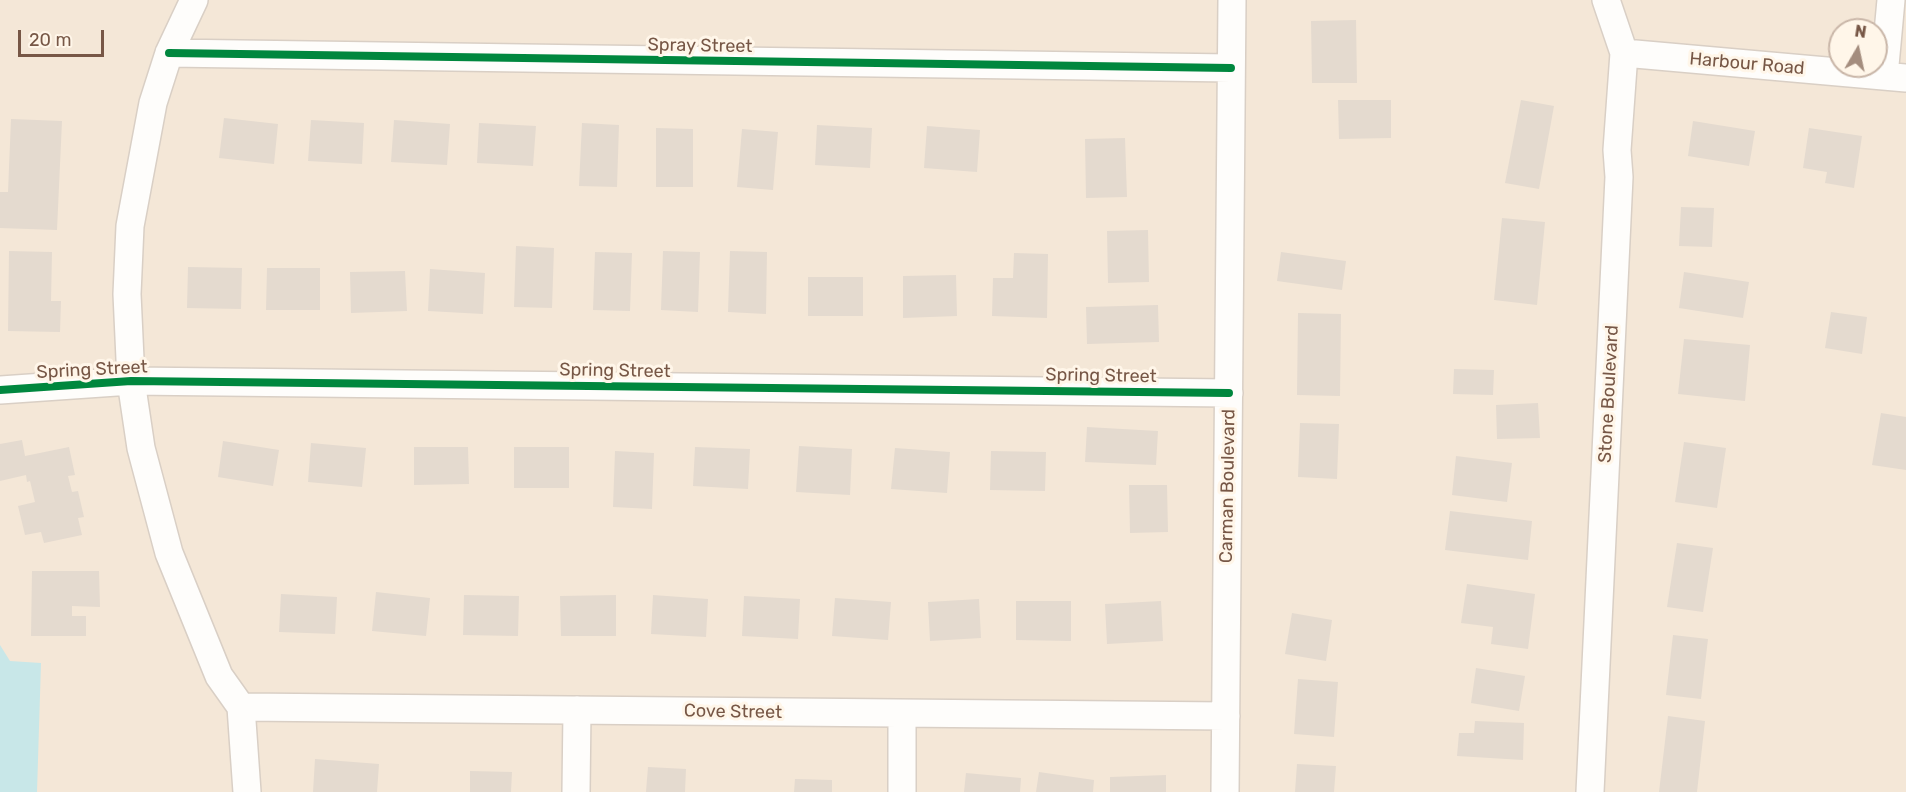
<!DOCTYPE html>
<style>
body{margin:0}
#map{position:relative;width:1906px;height:792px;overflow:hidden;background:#f8f2e7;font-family:Rubik,sans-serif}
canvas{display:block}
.north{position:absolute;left:1828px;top:18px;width:60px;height:60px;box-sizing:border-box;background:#fff6e9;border:2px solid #c9b6a8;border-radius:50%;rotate:9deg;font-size:16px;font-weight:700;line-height:24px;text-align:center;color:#775746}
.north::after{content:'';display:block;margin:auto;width:21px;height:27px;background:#a48d7e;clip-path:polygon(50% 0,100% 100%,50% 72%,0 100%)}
.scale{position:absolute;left:18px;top:30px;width:86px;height:27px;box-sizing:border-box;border:3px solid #775746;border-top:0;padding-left:8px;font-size:18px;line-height:21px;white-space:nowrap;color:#775746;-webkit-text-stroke:4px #fff6e9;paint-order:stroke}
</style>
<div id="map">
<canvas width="1906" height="792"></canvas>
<div class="north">N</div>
<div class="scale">20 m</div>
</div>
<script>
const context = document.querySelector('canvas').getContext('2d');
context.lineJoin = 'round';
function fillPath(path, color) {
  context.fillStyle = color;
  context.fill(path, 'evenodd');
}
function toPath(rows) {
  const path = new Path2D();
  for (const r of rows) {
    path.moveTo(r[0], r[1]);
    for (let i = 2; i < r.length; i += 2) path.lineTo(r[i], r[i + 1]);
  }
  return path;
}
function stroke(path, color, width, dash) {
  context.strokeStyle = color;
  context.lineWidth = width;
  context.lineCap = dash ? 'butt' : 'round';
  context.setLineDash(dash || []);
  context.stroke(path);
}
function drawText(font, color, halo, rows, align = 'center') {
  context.font = font + ' Rubik,sans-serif';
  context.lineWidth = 6;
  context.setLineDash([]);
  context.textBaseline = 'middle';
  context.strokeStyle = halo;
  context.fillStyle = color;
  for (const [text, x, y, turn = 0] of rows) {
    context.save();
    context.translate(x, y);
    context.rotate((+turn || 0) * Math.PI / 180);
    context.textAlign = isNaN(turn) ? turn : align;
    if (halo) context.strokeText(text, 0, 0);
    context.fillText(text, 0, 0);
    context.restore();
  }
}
fillPath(toPath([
 [0,0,1906,0,1906,792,0,792],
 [1840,30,1876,30,1876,66,1840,66]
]), '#f4e7d7');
fillPath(toPath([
 [0,645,10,661,41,663,37,792,0,792]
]), '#c8e7e8');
fillPath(toPath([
 [1356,20,1357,83,1312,83,1311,21],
 [1338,100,1391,100,1391,138,1339,139],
 [1521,100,1554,106,1539,189,1505,183],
 [224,118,278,124,274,164,219,158],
 [11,119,62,121,57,230,0,228,0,192,8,192],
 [311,120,364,123,362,164,308,161],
 [394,120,450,124,447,165,391,162],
 [1693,121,1755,131,1749,166,1688,156],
 [479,123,536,126,533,166,477,163],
 [582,123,619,125,617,187,579,186],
 [817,125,872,128,870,168,815,165],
 [927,126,980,130,977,172,924,168],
 [656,128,693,129,693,187,656,187],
 [1809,128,1862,136,1854,188,1825,183,1827,172,1803,168],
 [742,129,778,132,773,190,737,187],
 [1125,138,1127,197,1086,198,1085,139],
 [1681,207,1714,208,1712,247,1679,246],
 [1502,218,1545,222,1537,305,1494,300],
 [1148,230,1149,282,1108,283,1107,231],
 [516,246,554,248,552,308,514,307],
 [9,251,52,252,51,301,61,301,60,332,8,331],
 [663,251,700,252,698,312,661,310],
 [730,251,767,252,766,314,728,312],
 [595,252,632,253,630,311,593,310],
 [1281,252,1346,261,1342,290,1277,281],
 [1014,253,1048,254,1047,318,992,316,993,278,1013,278],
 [188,267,242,268,241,309,187,308],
 [267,268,320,268,320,310,266,310],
 [430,269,485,273,483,314,428,311],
 [405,271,407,311,351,313,350,272],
 [1684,272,1749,282,1743,318,1679,308],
 [956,275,957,316,903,318,903,276],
 [808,277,863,277,863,316,808,316],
 [1158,305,1159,342,1087,344,1086,307],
 [1831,312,1867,317,1862,354,1825,348],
 [1298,313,1341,314,1340,396,1297,395],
 [1684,339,1750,345,1745,401,1678,394],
 [1454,369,1494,370,1493,395,1453,394],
 [1538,403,1540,438,1497,439,1496,405],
 [1881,413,1906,417,1906,470,1872,465],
 [1300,423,1339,424,1337,479,1298,477],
 [1087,427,1158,431,1156,465,1085,462],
 [22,440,25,456,69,447,75,475,68,476,72,492,78,491,84,517,78,518,82,535,44,543,41,532,25,535,18,506,35,502,30,481,27,482,26,475,0,481,0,444],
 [223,441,279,450,273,486,218,477],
 [1684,442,1726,448,1717,508,1675,502],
 [311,443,366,448,362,487,308,482],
 [799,446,852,449,850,495,796,492],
 [414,447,468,447,469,484,414,485],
 [514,447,569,447,569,488,514,488],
 [695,447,750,449,748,489,693,486],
 [895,448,950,452,947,493,891,489],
 [615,451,654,453,652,509,613,507],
 [991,451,1046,452,1045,491,990,490],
 [1456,456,1512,463,1507,502,1452,495],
 [1129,485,1167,485,1168,532,1130,533],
 [1450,511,1532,521,1528,560,1445,550],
 [1677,543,1713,548,1703,612,1667,607],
 [32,571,99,571,100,607,72,606,72,616,86,616,86,636,31,636],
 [1467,584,1535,594,1528,649,1491,644,1493,627,1461,623],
 [376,592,430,598,426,636,372,631],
 [281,594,337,597,335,634,279,632],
 [464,595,519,596,518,636,463,635],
 [616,595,616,636,561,636,560,596],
 [653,595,708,599,706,637,651,634],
 [744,596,800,599,798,639,742,636],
 [835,598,891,602,888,640,832,636],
 [979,599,981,638,930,641,928,602],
 [1016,601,1071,601,1071,641,1016,640],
 [1161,601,1163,641,1107,644,1105,604],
 [1292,613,1332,620,1326,661,1285,654],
 [1673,635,1708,639,1701,699,1666,695],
 [1476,668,1525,676,1519,711,1471,703],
 [1298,679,1338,682,1334,737,1294,734],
 [1668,716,1705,721,1697,792,1659,792],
 [1475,721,1524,723,1523,760,1457,756,1459,733,1474,733],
 [315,759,379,764,377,792,313,792],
 [1297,764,1336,766,1334,792,1295,792],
 [648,767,686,769,685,792,646,792],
 [470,771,512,772,511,792,470,792],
 [1039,772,1094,780,1093,792,1036,792],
 [966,773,1021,778,1020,792,964,792],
 [1166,775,1166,792,1110,792,1110,777],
 [795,779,832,780,832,792,794,792]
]), '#e4dacf');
const minor = toPath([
 [194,0,169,53,153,103,130,226,127,294,131,381,141,448,169,553,219,676,241,707,247,792],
 [169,53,1231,68],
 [1624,53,1906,78],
 [1884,76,1891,0],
 [0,390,131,381,1229,393],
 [241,707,1226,716],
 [576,792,577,710],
 [902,792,902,714],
 [1225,792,1232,0],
 [1590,792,1619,177,1617,150,1624,53,1606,0]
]);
stroke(minor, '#d9cfc5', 30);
stroke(minor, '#fefdfb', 27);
stroke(toPath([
 [169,53,1231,68],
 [0,390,131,381,1229,393]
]), '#00873e', 8);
drawText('18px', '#775746', '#fff6e9', [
 ["Spray Street",700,46,1],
 ["Harbour Road",1747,64,5],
 ["Spring Street",92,370,-3],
 ["Spring Street",615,371,1],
 ["Spring Street",1101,376,1],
 ["Stone Boulevard",1609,394,-87],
 ["Carman Boulevard",1228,486,-89],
 ["Cove Street",733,712,1]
]);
</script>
